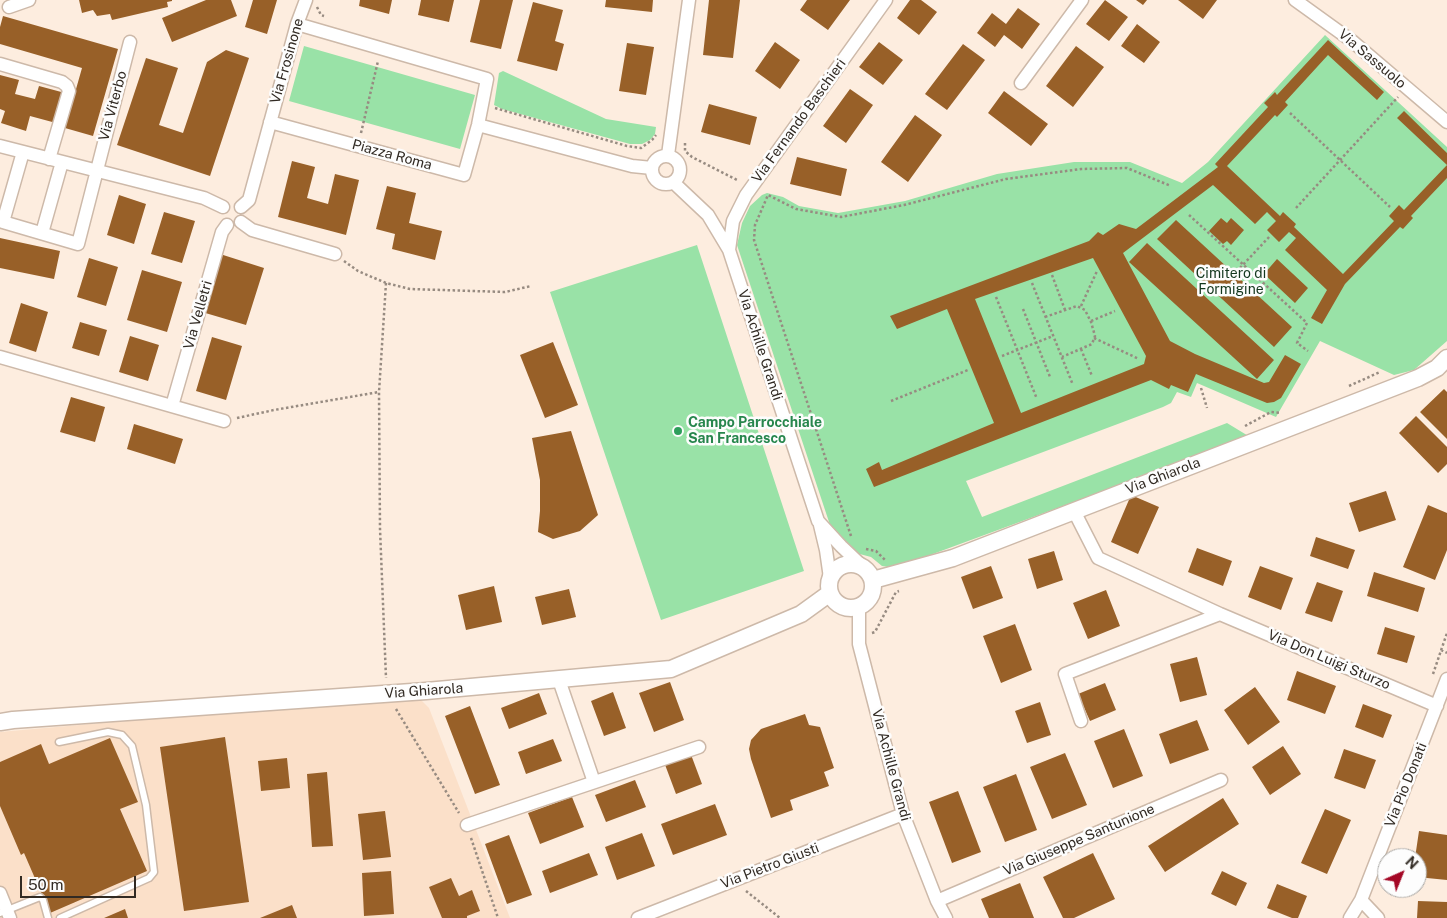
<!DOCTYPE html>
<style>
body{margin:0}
#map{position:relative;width:1447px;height:918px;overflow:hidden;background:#fdeddf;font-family:"Public Sans",sans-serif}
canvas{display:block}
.north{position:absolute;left:1377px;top:848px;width:50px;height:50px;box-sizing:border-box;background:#fdfdfd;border:1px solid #aba9a6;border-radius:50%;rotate:44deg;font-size:14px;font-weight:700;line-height:20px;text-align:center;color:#312a23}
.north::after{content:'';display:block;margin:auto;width:18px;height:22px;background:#a40725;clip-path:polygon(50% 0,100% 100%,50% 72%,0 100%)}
.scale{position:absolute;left:20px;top:876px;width:116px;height:22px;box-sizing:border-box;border:2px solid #312a23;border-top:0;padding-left:6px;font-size:15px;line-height:18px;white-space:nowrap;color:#312a23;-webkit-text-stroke:4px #fdfdfd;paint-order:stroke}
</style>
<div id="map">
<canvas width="1447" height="918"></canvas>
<div class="north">N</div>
<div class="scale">50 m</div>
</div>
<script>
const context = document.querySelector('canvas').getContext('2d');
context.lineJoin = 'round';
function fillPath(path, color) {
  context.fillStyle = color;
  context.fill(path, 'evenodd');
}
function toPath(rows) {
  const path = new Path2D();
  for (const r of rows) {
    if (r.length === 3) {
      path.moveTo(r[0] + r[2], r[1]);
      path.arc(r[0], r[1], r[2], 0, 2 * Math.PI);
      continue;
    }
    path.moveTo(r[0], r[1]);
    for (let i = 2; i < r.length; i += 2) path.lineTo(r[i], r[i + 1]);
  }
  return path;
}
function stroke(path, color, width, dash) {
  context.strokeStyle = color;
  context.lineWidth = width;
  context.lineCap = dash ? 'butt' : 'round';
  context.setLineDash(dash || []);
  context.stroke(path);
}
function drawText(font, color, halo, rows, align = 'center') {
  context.font = font + ' "Public Sans",sans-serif';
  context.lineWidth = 5;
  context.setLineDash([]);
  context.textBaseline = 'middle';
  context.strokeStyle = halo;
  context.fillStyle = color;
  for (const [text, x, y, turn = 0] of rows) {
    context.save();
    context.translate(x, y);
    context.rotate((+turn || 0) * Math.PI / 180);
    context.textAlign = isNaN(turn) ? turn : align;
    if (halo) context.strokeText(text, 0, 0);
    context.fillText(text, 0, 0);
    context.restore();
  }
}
fillPath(toPath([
 [395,697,415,697,422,701,429,708,510,918,0,918,0,732]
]), '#fbe0c9');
fillPath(toPath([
 [1325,35,1447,147,1447,341,1414,370,1394,375,1320,341,1276,417,1197,383,1191,397,1177,392,1171,403,1163,407,966,481,982,517,1227,423,1250,437,895,568,882,566,871,557,852,552,834,537,737,245,742,223,750,206,762,195,767,193,783,197,799,206,838,213,905,201,997,174,1074,162,1130,162,1182,183,1208,162],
 [304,46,475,95,460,149,289,101],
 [503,71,606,119,656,127,655,134,650,140,642,144,630,144,502,109,494,105,499,73],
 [697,245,804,571,661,620,550,292]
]), '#99e2a7');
fillPath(toPath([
 [79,0,172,0,172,1,167,2,168,7,112,20,110,14,97,16,93,10,82,13],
 [206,0,231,0,237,16,172,42,162,18],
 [253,0,277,0,267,34,245,27],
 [360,0,392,0,389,14,359,6],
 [421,0,454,0,449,22,418,15],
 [480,0,513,0,501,49,470,42],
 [606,0,653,0,652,12,605,7],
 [709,0,740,0,733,58,703,55],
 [807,0,850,0,828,30,800,10],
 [910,0,921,0,937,12,919,35,897,18],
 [1105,0,1128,17,1109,41,1086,24],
 [1136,0,1147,0,1143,5],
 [1178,0,1217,0,1203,19],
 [533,2,563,10,555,41,564,44,557,71,517,61],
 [1018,8,1040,24,1022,49,1004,35,995,47,977,33,992,13,1006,24],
 [3,16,118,49,93,136,65,128,82,68,0,44,0,27],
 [1137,24,1160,42,1144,63,1121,46],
 [1328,40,1384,92,1377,100,1328,55,1285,102,1288,105,1277,117,1275,115,1227,166,1280,216,1283,212,1296,224,1294,227,1343,274,1394,221,1389,216,1399,205,1404,210,1447,165,1397,118,1404,111,1447,153,1447,178,1411,216,1413,218,1403,229,1400,227,1345,284,1322,324,1311,318,1327,290,1285,250,1296,238,1289,232,1279,242,1267,230,1276,221,1267,212,1255,224,1213,185,1123,253,1170,341,1195,354,1264,383,1269,382,1285,355,1301,364,1281,398,1274,402,1267,403,1196,374,1188,392,1171,385,1169,389,1151,380,874,487,866,469,879,462,882,470,994,423,947,309,897,329,890,316,1089,241,1098,232,1103,235,1119,224,1136,229,1218,167,1215,164,1268,107,1264,103,1275,92,1277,95],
 [1093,258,1146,356,1144,364,1021,413,975,299],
 [775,42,800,60,780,89,755,71],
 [879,42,903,60,883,85,859,67],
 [627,43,654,47,646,95,619,91],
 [963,44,985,60,947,110,925,94],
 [1076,46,1104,67,1073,107,1046,86],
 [226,50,249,58,210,176,117,145,146,58,178,68,159,125,183,133,207,62],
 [0,75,19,80,15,94,35,99,39,86,65,93,56,123,30,116,26,131,1,123,5,111,0,109],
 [850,89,873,105,846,143,823,126],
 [1004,91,1048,124,1031,146,988,113],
 [709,104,757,117,750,145,701,132],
 [915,115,942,135,908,182,881,162],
 [797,157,847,169,841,196,790,184],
 [292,161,315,167,307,198,328,204,335,174,359,180,346,235,278,217],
 [387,186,416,193,409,223,442,231,435,260,392,249,395,234,376,229],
 [119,195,146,204,134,244,107,235],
 [164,212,195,221,182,263,151,254],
 [1221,218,1227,223,1231,218,1244,230,1231,245,1227,241,1223,244,1209,231],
 [1176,220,1292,327,1274,347,1157,239],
 [0,238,60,251,54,279,0,268],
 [1147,243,1274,360,1257,379,1129,262],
 [220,254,264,268,246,325,202,312],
 [89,258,118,267,106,306,77,297],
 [1277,259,1308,288,1295,303,1264,274],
 [142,270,182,282,167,332,127,320],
 [21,303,48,312,36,352,9,343],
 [80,322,107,330,99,356,72,348],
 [130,336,159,345,148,381,119,372],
 [212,337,242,346,226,400,196,391],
 [553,342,578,405,545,418,520,355],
 [1444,389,1447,392,1447,439,1420,412],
 [71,397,105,407,95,442,60,432],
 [1416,416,1447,447,1447,464,1438,473,1399,433],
 [134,424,183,439,175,464,127,449],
 [571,431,598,515,580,531,553,539,538,532,540,511,540,480,532,438],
 [1386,491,1396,520,1359,532,1349,503],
 [1131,495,1159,507,1138,554,1111,542],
 [1428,505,1447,513,1447,550,1435,580,1403,567],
 [1316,537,1355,550,1348,569,1310,556],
 [1197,548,1232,561,1223,586,1188,572],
 [1054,551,1063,580,1037,589,1028,559],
 [991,566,1003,598,973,609,961,577],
 [1260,566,1293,578,1281,610,1248,597],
 [1374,572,1425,588,1418,612,1367,596],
 [1317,582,1343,591,1332,622,1305,613],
 [494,586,502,622,466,630,458,595],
 [569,589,576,617,542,625,535,597],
 [1106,590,1120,626,1088,639,1073,603],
 [1015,624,1032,670,1001,683,983,636],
 [1385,627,1415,636,1407,663,1377,654],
 [1197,657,1207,695,1180,702,1170,664],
 [1297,671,1336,686,1325,714,1287,700],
 [670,682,684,720,654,732,639,693],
 [1105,683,1116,710,1090,721,1078,694],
 [1255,687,1280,722,1248,745,1224,710],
 [613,692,626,728,604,736,591,701],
 [539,693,547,714,509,729,501,708],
 [1040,702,1051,735,1027,743,1015,711],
 [1363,704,1392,715,1383,738,1355,727],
 [470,706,500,785,475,794,445,716],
 [805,714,809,725,820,727,834,768,824,772,829,786,790,800,793,810,771,818,751,759,749,749,751,740,761,729],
 [1197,720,1209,750,1170,764,1159,734],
 [1124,729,1143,776,1113,788,1094,741],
 [225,737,249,902,184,911,160,747],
 [110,738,138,802,120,809,147,871,50,913,24,853,21,855,0,806,0,762,41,744,49,764],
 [553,739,562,761,526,774,518,752],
 [1283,746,1301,774,1270,795,1252,767],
 [1344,749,1376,760,1365,789,1334,778],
 [690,752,702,784,676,794,664,762],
 [1065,753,1087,805,1052,819,1030,767],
 [287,758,290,788,261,791,258,761],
 [327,772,333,846,312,847,307,774],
 [1016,774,1037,830,1005,842,983,787],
 [635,780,646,807,606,822,595,795],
 [958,791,981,852,952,863,929,802],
 [572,797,584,827,540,844,528,813],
 [1223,798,1239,824,1165,872,1148,846],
 [715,804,727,835,673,855,661,824],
 [1325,809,1351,820,1327,874,1301,863],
 [385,811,391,857,363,860,358,814],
 [1419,831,1447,835,1447,880,1417,877,1417,858,1415,858],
 [642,833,655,866,617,880,605,847],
 [509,835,532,895,507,904,485,844],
 [589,853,598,875,550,893,542,871],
 [1093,853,1115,899,1074,918,1063,918,1043,877],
 [391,871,394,914,364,916,362,873],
 [1222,871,1247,883,1236,906,1211,894],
 [451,878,459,896,472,890,480,911,467,916,467,918,442,918,429,887],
 [1020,883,1034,918,989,918,981,899],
 [1277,884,1307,896,1298,918,1292,918,1267,908],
 [1418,901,1447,902,1447,918,1417,918],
 [292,905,297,918,260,918],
 [125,909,128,918,104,918]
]), '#986028');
const service = toPath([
 [59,742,108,732,122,735,132,746,146,805,154,872,149,878,60,918],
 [0,913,40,897,43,900,48,918]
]);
const minor = toPath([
 [1295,0,1352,41,1447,122],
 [9,7,29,0],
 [0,64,62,82,67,86,69,91,49,159],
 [1021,83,1082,0],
 [270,122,464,175,478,125,487,79,297,24],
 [478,125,632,166,652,168],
 [0,146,204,198,223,207],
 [23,152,3,222,78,244,130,42],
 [668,155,689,0],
 [666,170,14],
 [673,182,708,215,729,250,818,521,841,546,862,566],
 [241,207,249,200,297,24,306,0],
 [241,222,252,230,335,254],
 [42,233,62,162],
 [729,250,733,221,746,195,886,0],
 [0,357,224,421],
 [172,406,222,232,227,225],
 [1074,511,1098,558,1220,614,1437,706],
 [820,525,826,550,830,578],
 [859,607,859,644,903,814,937,901,946,918],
 [559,680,594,782],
 [1081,721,1065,674,1220,614],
 [467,825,699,747],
 [0,893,10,918],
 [1361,900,1378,918],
 [937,901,1221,780],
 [638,918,903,814],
 [1350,918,1361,900,1447,679]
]);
const tertiary = toPath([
 [851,586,22],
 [873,580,953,558,1418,378,1437,368,1447,358],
 [0,722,13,720,426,691,671,669,801,614,830,593]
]);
stroke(service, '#cdb9a9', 9);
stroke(minor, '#cdb9a9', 15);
stroke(tertiary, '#cdb9a9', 19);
stroke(toPath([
 [317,7,321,15,324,16],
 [495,108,627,146,641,148,652,140,656,135],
 [1290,113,1390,207],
 [361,133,378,61],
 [685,143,685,151,692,157,739,181],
 [1296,208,1398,97],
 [1189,215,1307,323,1297,343,1308,351],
 [344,261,358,271,386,283,410,289,505,292,531,286],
 [1240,268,1270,236],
 [1052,275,1065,310],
 [386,283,379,392,380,529,386,678],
 [1032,283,1073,385],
 [996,297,1037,399],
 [1081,306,1097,271],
 [1023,309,1050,377],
 [1045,317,1077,306,1085,310,1091,322,1095,336,1092,344,1062,357],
 [1091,321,1115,311],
 [1094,338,1139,359],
 [1081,349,1092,376],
 [1002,356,1053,336],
 [1349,386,1380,372],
 [1201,388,1207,408],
 [891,401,968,370],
 [237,418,274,410,379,392],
 [1245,426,1271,412,1281,413],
 [851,536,754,240,755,225,768,195,796,209,841,217,904,205,1006,179,1081,169,1127,168,1171,186],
 [866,549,876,551,886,561],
 [872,633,875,632,896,592,899,591],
 [1441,650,1447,653],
 [1433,674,1447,633],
 [396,709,459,813],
 [471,838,498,918],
 [746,891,780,918]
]), '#978b81', 2.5, [2.5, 2.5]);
stroke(service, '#fff', 6);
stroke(minor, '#fff', 12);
stroke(tertiary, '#fff', 16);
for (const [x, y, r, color] of [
 [678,431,5,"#2e9e5b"]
]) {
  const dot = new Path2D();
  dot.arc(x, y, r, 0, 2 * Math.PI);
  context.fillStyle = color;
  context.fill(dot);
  stroke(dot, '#fdfdfd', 2);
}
drawText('14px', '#312a23', '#fdfdfd', [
 ["Via Sassuolo",1372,59,40],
 ["Via Frosinone",287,61,-74],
 ["Via Viterbo",113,106,-75],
 ["Via Fernando Baschieri",799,121,-54],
 ["Piazza Roma",392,155,15],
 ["Via Velletri",198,315,-74],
 ["Via Achille Grandi",760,345,72],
 ["Via Ghiarola",1163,476,-21],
 ["Via Don Luigi Sturzo",1329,660,23],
 ["Via Ghiarola",424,691,-4],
 ["Via Achille Grandi",891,765,75],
 ["Via Pio Donati",1406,785,-68],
 ["Via Giuseppe Santunione",1079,840,-23],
 ["Via Pietro Giusti",770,866,-21]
]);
drawText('14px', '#13371d', '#fdfdfd', [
 ["Cimitero di",1231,274],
 ["Formigine",1231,290]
]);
drawText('bold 14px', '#27864d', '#fdfdfd', [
 ["Campo Parrocchiale",688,423],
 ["San Francesco",688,439]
], 'left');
</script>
